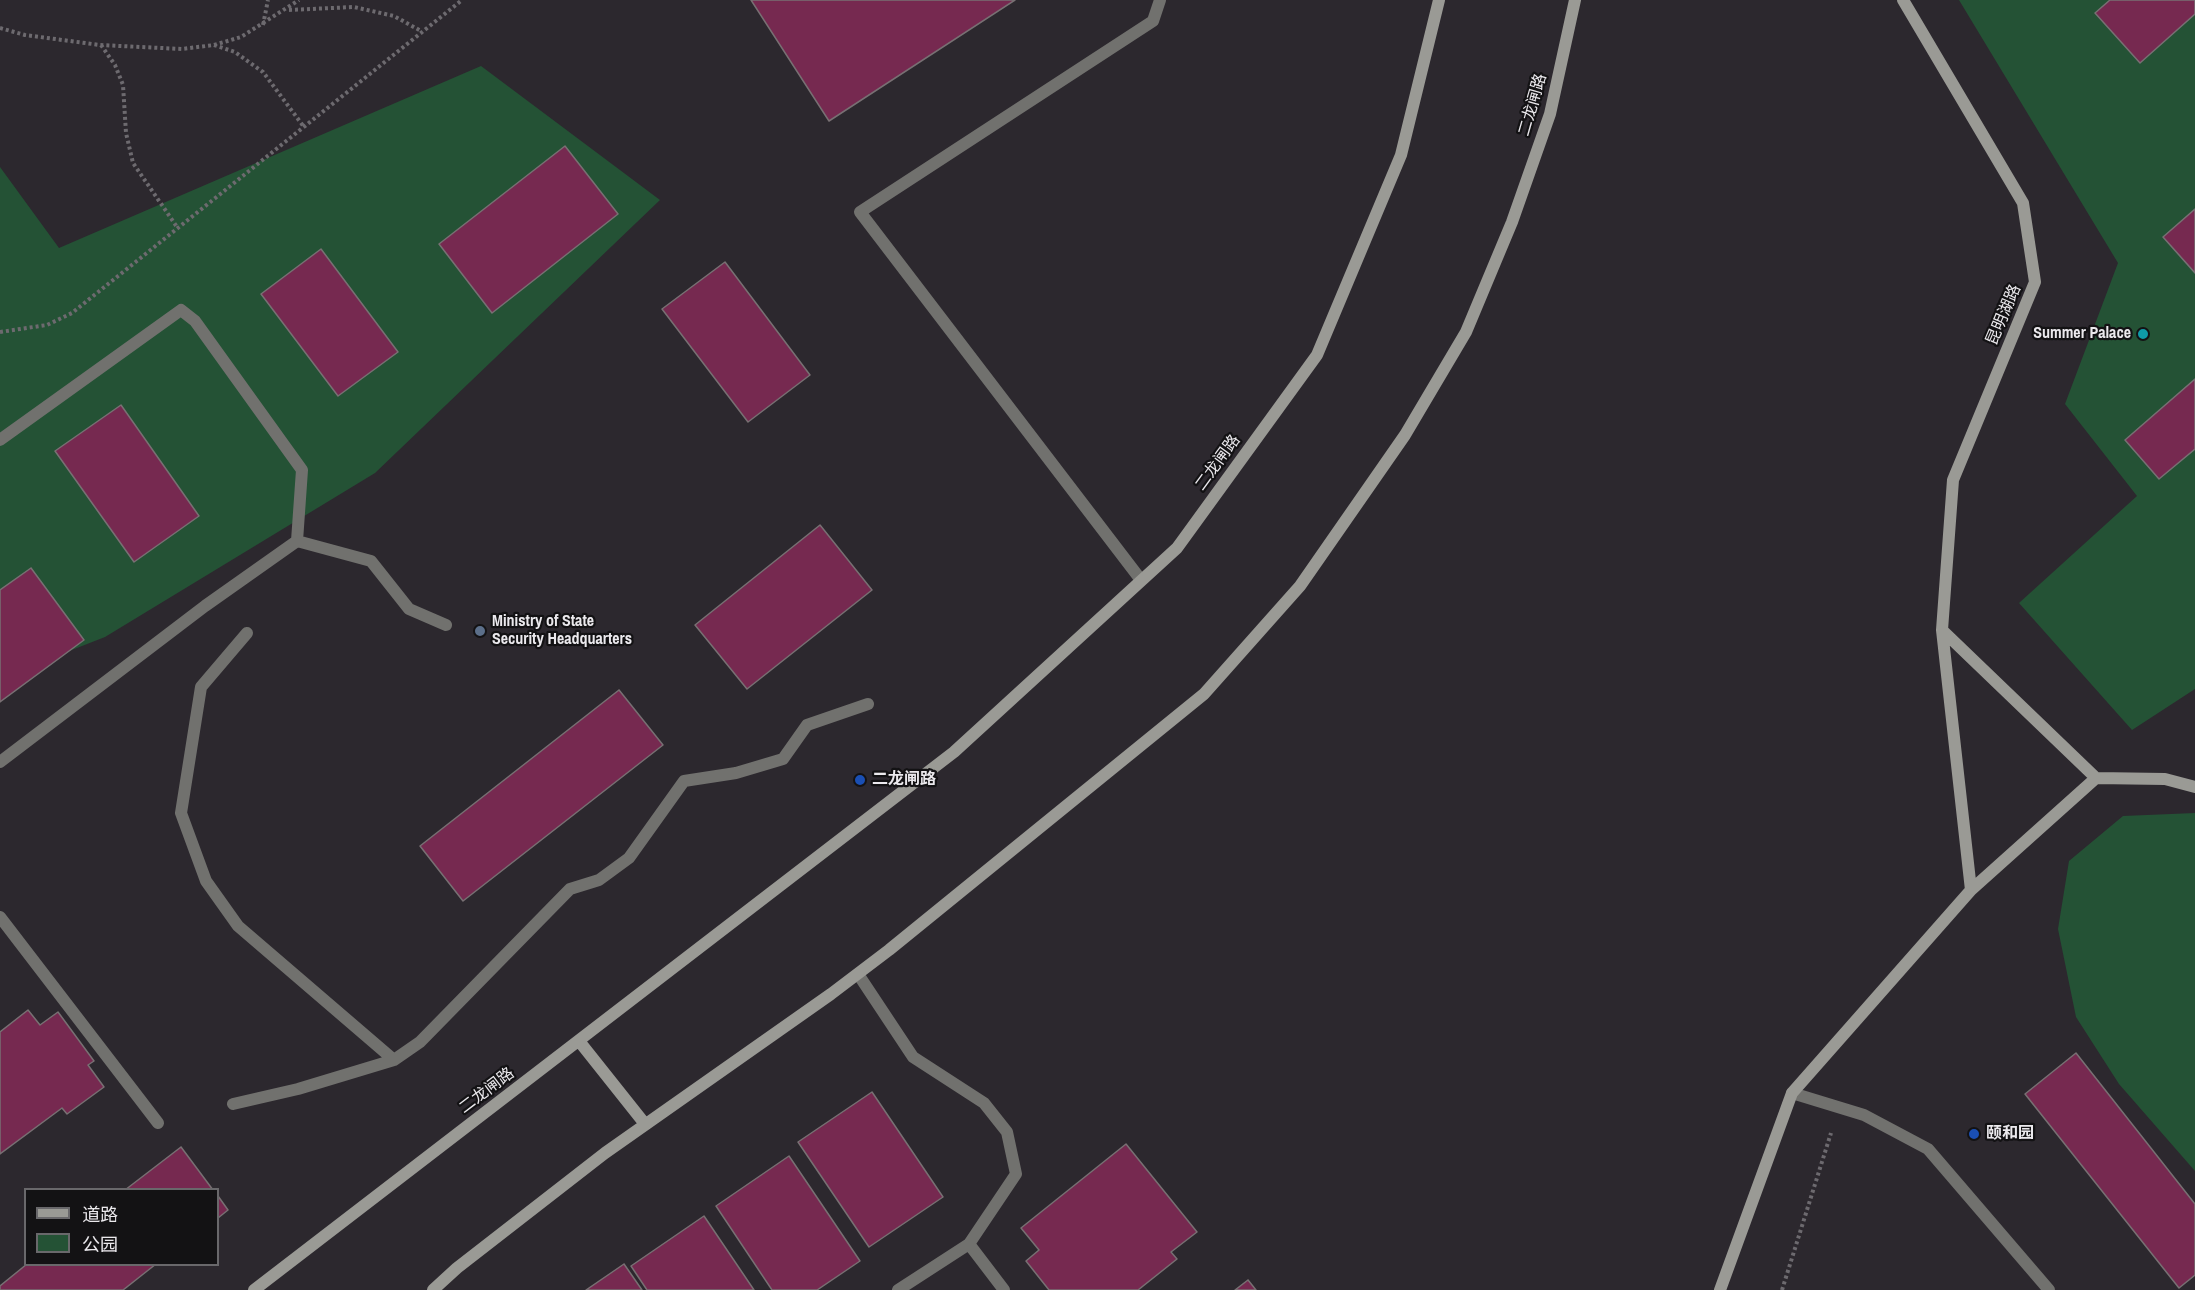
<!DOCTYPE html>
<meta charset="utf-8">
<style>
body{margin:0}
#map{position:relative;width:2195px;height:1290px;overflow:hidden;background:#2c282e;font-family:"Archivo Narrow","Noto Sans SC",sans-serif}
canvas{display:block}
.legend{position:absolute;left:24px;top:1188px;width:195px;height:78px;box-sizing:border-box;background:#131214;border:2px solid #69686b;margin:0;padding:8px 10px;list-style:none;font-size:18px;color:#ebe9ed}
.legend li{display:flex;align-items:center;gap:12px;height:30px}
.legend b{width:30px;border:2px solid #69686b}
</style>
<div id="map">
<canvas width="2195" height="1290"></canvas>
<ul class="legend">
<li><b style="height:8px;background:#9a9a95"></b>道路</li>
<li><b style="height:16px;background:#245235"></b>公园</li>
</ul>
</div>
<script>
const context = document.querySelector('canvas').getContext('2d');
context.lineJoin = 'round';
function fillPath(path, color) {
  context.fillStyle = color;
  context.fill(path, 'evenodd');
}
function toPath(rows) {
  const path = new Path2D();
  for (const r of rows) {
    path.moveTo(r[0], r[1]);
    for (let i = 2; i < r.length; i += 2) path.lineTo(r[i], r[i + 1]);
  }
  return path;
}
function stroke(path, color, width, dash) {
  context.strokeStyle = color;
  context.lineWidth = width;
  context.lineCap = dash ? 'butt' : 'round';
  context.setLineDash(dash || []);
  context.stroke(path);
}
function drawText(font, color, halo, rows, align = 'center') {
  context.font = font + ' "Archivo Narrow","Noto Sans SC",sans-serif';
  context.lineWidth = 4.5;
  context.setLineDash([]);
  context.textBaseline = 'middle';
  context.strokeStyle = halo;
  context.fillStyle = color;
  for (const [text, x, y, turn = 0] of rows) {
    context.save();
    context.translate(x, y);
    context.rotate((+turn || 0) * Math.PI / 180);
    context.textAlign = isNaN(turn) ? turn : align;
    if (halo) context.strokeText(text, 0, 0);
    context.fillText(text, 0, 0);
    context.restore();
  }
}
fillPath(toPath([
 [1959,0,2195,0,2195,689,2132,730,2019,603,2137,496,2065,404,2118,263],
 [481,66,660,200,375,473,105,637,0,678,0,167,59,248],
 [2195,813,2195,1171,2119,1084,2076,1017,2058,929,2069,861,2123,816]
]), '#245235');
const building = toPath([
 [751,0,1015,0,829,121,751,0],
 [2110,0,2195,0,2195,14,2140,63,2095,13,2110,0],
 [565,146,618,214,492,313,439,244,565,146],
 [2195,209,2195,273,2163,237,2195,209],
 [321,249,398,352,338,396,261,294,321,249],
 [725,262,810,375,748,422,662,309,725,262],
 [2195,379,2195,449,2159,479,2125,440,2195,379],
 [121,405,199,516,134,562,55,451,121,405],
 [820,525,872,590,747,689,695,625,820,525],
 [31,568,84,640,0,702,0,590,31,568],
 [619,690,663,745,463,901,420,846,619,690],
 [28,1010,40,1025,58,1012,94,1061,88,1065,104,1087,67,1114,62,1108,0,1154,0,1032,28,1010],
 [2076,1053,2195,1204,2195,1275,2179,1288,2025,1094,2076,1053],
 [872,1092,943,1197,869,1247,798,1142,872,1092],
 [1126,1144,1197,1232,1171,1252,1177,1259,1138,1290,1049,1290,1026,1261,1039,1250,1021,1228,1126,1144],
 [181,1147,213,1190,125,1190,181,1147],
 [789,1156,860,1261,817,1290,772,1290,716,1206,789,1156],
 [218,1196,228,1210,218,1218,218,1196],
 [704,1216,754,1290,647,1290,631,1266,704,1216],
 [27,1264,156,1264,123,1290,0,1290,0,1286,27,1264],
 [624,1264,642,1290,586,1290,624,1264],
 [1248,1280,1256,1290,1235,1290,1248,1280]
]);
fillPath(building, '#762950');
stroke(building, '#787073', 1.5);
stroke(toPath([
 [289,10,354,7,394,16,421,31],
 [263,25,268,0],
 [0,28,25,35,100,45,182,49,214,45,241,37,299,0],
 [101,45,115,65,123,85,126,133,133,163,177,227],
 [214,45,235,52,263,72,304,127],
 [0,332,47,325,72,313,462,0],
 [1782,1290,1831,1133]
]), '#6d6a6f', 4, [3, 3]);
stroke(toPath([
 [0,440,181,310,195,321,302,470,297,541],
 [1141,580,860,212,1153,21,1160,0],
 [247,633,201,687,181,813,206,881,238,926,394,1060],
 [0,762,205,606,297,541,371,561,409,609,446,625],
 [858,974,913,1057,984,1103,1007,1132,1016,1174,969,1244,898,1290],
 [1792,1093,1864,1115,1928,1149,2049,1290],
 [233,1104,298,1089,394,1060,420,1042,570,889,599,880,629,858,684,781,736,773,783,759,807,725,868,704],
 [969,1244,1004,1290]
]), '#71716e', 12);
stroke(toPath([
 [0,917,158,1123]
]), '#71716e', 12);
stroke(toPath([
 [1903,0,2023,203,2035,282,1953,480,1942,630,1971,890],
 [1942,630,2096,778],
 [579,1041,645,1124],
 [254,1290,954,752,1177,548,1317,355,1401,155,1439,0],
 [433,1290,457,1268,605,1153,831,994,889,950,1204,694,1300,586,1405,435,1466,332,1512,222,1550,114,1575,0],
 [1720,1290,1792,1093,1971,890,2096,778,2165,779,2195,787]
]), '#9a9a95', 12);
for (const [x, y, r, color] of [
 [2143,334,6,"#0f9aa8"],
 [480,631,6,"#5c6f8a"],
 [860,780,6,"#1a4fb4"],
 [1974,1134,6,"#1a4fb4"]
]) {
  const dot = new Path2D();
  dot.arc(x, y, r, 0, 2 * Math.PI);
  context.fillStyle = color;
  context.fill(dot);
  stroke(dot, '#131214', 2);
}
drawText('16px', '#ebe9ed', '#131214', [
 ["二龙闸路",1533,105,-74],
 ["昆明湖路",2004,315,-67],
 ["二龙闸路",1218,463,-54],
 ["二龙闸路",487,1091,-37]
]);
drawText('bold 16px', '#ebe9ed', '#131214', [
 ["Summer Palace",2131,334,"right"],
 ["Ministry of State",492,622],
 ["Security Headquarters",492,640],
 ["二龙闸路",872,780],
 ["颐和园",1986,1134]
], 'left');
</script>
